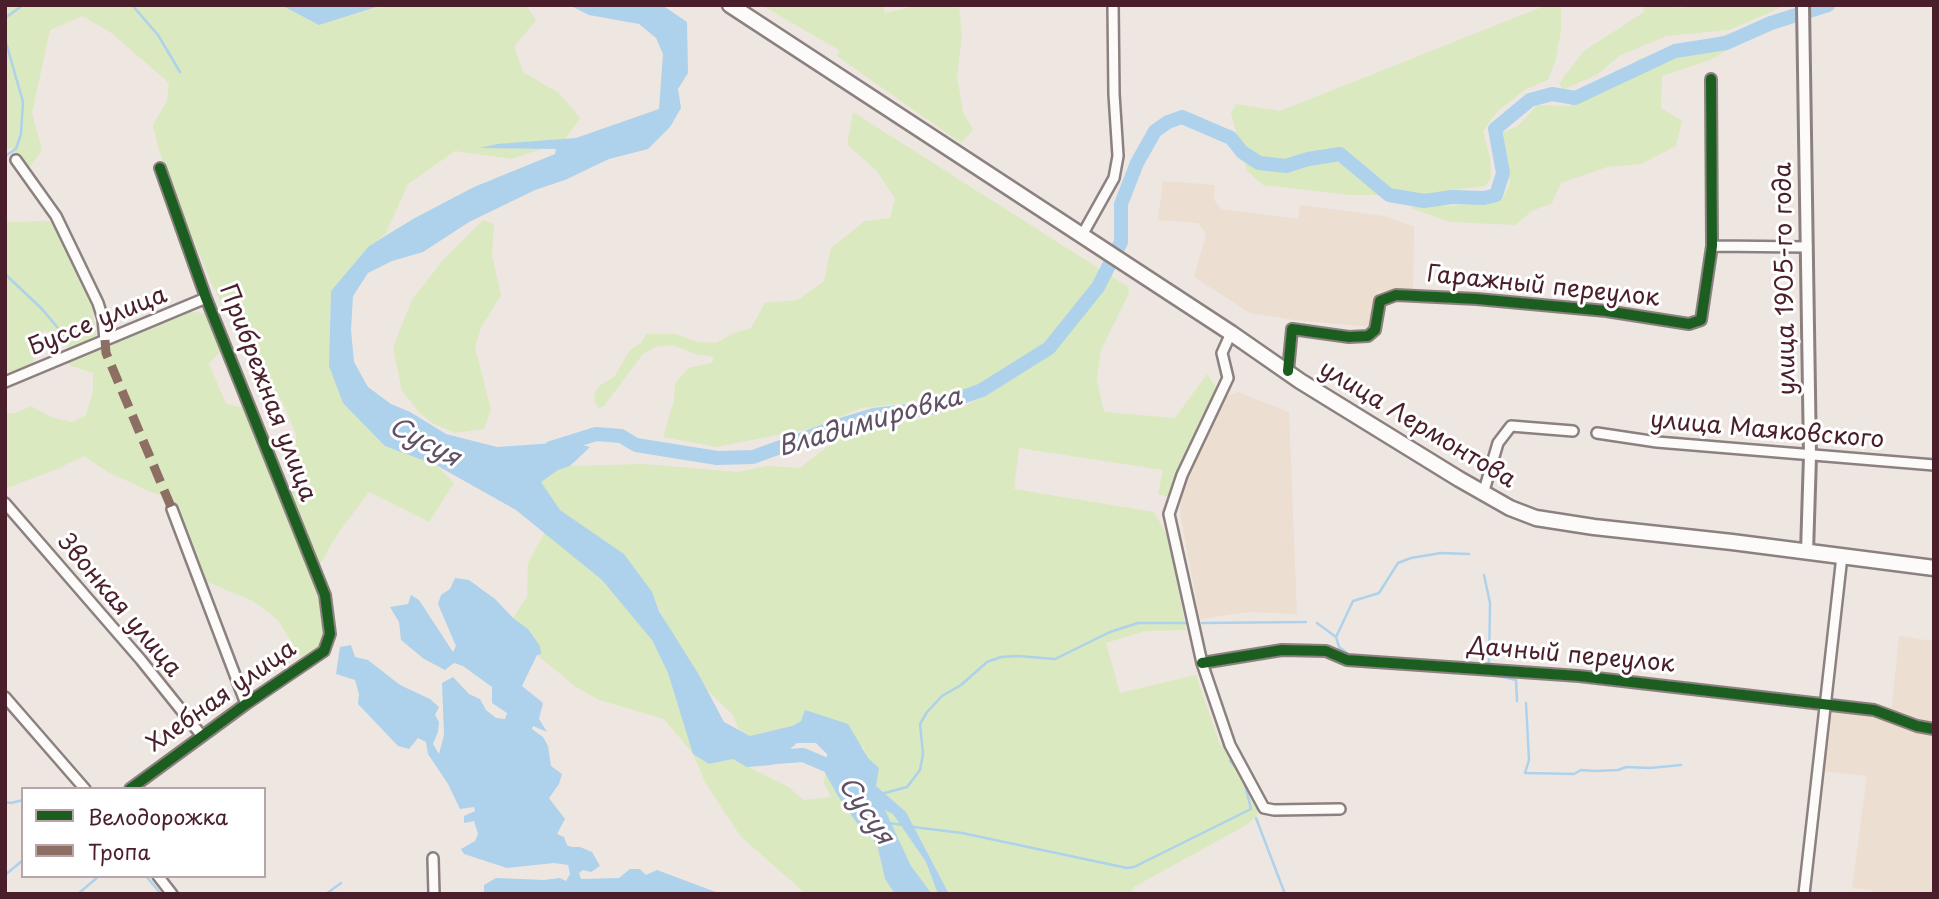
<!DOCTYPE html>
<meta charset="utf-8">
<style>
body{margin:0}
#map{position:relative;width:1939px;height:899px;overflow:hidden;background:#eee7e1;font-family:"Playpen Sans",sans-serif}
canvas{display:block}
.frame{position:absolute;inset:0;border:7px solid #4a1f2b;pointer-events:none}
.legend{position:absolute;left:21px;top:787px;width:245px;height:91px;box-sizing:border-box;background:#fff;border:2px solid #b7a5aa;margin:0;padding:9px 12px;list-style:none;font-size:21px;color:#4a1f2b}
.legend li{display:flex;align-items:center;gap:14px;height:35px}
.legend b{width:35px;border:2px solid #b7a5aa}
</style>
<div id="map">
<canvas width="1939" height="899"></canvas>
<div class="frame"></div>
<ul class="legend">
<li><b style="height:9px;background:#1b5e20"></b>Велодорожка</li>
<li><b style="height:9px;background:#8d6e63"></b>Тропа</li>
</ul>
</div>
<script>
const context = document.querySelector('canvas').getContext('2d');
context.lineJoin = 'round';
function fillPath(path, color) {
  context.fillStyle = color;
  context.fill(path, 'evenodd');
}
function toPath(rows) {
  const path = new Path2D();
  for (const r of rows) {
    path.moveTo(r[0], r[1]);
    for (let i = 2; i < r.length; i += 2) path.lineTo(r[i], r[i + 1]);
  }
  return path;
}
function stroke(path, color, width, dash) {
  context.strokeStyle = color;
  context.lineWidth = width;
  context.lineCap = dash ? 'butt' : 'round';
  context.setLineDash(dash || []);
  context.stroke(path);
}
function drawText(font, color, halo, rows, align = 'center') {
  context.font = font + ' "Playpen Sans",sans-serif';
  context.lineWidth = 6;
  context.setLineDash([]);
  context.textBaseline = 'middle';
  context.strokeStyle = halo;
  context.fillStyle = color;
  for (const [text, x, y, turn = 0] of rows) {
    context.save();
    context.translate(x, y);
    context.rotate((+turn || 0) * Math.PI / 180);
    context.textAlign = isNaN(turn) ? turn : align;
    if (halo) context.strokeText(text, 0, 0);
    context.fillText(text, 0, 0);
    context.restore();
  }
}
fillPath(toPath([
 [1163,181,1215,185,1214,200,1221,209,1298,219,1300,205,1384,216,1414,227,1413,293,1378,291,1371,327,1294,320,1250,313,1194,277,1206,234,1198,223,1158,220],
 [1238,392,1289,412,1297,614,1249,612,1200,619,1180,513,1182,491,1223,398],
 [1899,636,1933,641,1934,894,1873,894,1873,890,1852,888,1867,776,1814,770,1822,700,1892,707]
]), '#ecded0');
fillPath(toPath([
 [5,5,281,5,319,25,382,6,526,5,536,20,514,47,523,72,559,93,580,118,563,142,511,159,455,151,408,184,385,235,369,246,331,291,329,366,419,458,436,465,454,483,429,522,369,492,339,532,318,567,287,493,294,479,296,434,282,401,229,318,211,282,173,191,159,150,153,125,167,101,169,83,110,32,82,16,50,30,32,113,42,150,30,167,11,148,5,150],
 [761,5,883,5,885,13,920,5,959,5,962,36,957,75,963,112,973,130,961,143,837,56,839,50],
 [1547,5,1561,5,1561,31,1555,62,1548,80,1526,89,1498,111,1483,131,1490,158,1491,178,1485,186,1416,195,1349,195,1263,185,1247,171,1231,113,1236,104,1280,111],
 [1643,5,1675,5,1680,8,1695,5,1787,5,1729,30,1666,36,1619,56,1598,74,1563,90,1559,83,1584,51,1644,12],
 [1734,32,1738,44,1710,60,1662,76,1661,108,1682,121,1676,146,1641,164,1607,167,1561,183,1552,203,1532,211,1515,225,1451,222,1410,208,1421,205,1453,206,1502,200,1510,183,1503,132,1518,126,1537,105,1569,106,1598,94,1639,59],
 [853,112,1128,287,1129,293,1101,350,1097,379,1104,412,1175,418,1207,374,1223,398,1182,491,1181,500,1158,494,1163,470,1019,448,1014,489,1154,512,1169,539,1186,630,1145,631,1106,643,1120,693,1196,675,1220,745,1230,745,1264,808,1248,824,1134,887,1130,894,949,894,906,812,876,786,864,748,805,711,801,721,792,726,750,736,738,728,733,715,708,691,671,632,650,591,624,554,560,510,540,482,558,470,570,466,643,464,739,472,766,466,800,468,851,428,918,420,967,405,1002,385,924,401,861,408,813,428,716,447,663,437,674,400,675,384,688,368,711,363,714,360,711,356,699,355,672,345,655,347,643,354,604,406,598,408,595,403,594,395,600,385,614,377,630,350,641,343,646,334,675,334,698,342,716,343,732,334,751,328,765,303,798,300,824,281,831,248,865,221,890,218,895,198,876,170,847,145],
 [483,220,494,224,492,255,501,295,481,328,475,347,491,410,484,429,455,433,434,424,419,412,402,391,393,347,412,300,443,260],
 [53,221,90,295,97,337,69,348,45,330,32,341,34,362,15,372,5,371,5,222],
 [187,311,209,314,222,349,209,364,226,404,246,408,320,599,325,632,322,644,302,659,278,620,253,601,205,581,173,499,151,492,106,471,84,456,57,469,5,489,5,412,14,414,31,406,51,417,72,422,86,415,93,391,93,373,71,366,64,359],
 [545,532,602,580,651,638,668,673,680,711,709,764,733,759,787,786,804,800,831,797,824,783,825,773,859,826,877,844,885,879,895,894,808,894,803,891,741,837,706,784,693,754,664,719,599,700,576,687,537,655,533,638,528,629,513,618,527,597,528,563],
 [884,809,893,814,926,862,938,894,932,894,911,866]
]), '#dae9bf');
fillPath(toPath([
 [281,5,383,5,319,25],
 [569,5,662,5,687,22,688,73,678,89,681,108,670,127,648,149,609,159,565,180,535,190,469,222,423,252,392,261,368,273,353,296,351,330,354,362,368,387,391,404,410,412,446,434,497,447,569,442,590,447,570,466,558,470,541,482,560,510,624,554,652,592,659,611,699,675,724,722,750,736,792,726,801,721,805,710,848,724,868,758,879,768,876,786,906,812,949,894,938,894,926,862,893,814,885,810,911,866,932,894,895,894,885,879,877,844,859,826,838,796,825,773,827,754,816,743,797,743,772,765,747,767,733,759,709,764,693,754,668,673,652,640,602,580,516,510,436,465,385,446,343,403,329,366,331,291,369,246,413,219,474,187,555,154,556,149,480,148,497,144,576,138,659,109,663,54,656,38,639,24,589,15],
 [455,578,469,580,495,599,513,618,528,629,540,646,541,654,537,655,522,686,543,703,539,719,547,732,533,726,532,729,543,737,548,746,551,766,562,774,559,784,549,798,565,819,557,834,564,837,567,845,571,847,580,847,592,852,600,866,591,872,583,870,579,873,581,879,619,878,630,869,640,869,646,875,657,870,721,894,484,894,484,885,496,878,544,880,560,878,566,881,570,874,568,865,554,863,507,868,464,854,461,849,475,841,478,834,474,821,464,823,464,816,475,811,474,807,460,809,448,784,428,754,426,742,418,738,409,749,398,746,358,704,359,694,355,680,336,674,340,647,351,645,355,657,368,660,400,685,430,699,439,707,435,715,439,722,438,732,433,744,439,754,444,735,442,683,453,677,469,694,480,699,486,710,496,718,505,719,507,713,492,703,492,687,463,666,454,663,445,670,424,659,401,640,399,622,390,607,408,604,411,595,419,600,453,652,456,646,438,604,441,595,450,589]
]), '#aed1ec');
stroke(toPath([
 [132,5,158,35,180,72],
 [5,18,23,5],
 [5,39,23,102,21,134,16,149,5,156],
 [5,274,42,309,68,340],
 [1484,575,1490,603,1489,665],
 [1202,623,1306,622],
 [1317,623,1336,637,1339,647,1351,656],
 [1336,637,1353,601,1379,593,1398,563,1411,558,1441,553,1469,554],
 [1354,666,1406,669],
 [1494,675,1516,680,1517,701],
 [1526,703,1529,760,1525,773,1574,774,1581,770,1594,771,1618,770,1626,767,1650,768,1681,765],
 [1230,761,1239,771],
 [881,794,907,787,920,770,923,754,920,724,927,712,942,696,961,685,987,662,1001,657,1018,656,1055,659,1110,632,1138,623,1189,623],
 [5,802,11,803,23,800],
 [1256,818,1285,894],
 [889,823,903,825],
 [913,827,962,833,1127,868,1134,867,1251,809,1243,777],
 [5,875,23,860],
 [146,876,161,894],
 [78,894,99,876],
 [326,894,341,883]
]), '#aed1ec', 2.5);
stroke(toPath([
 [551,448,596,434,621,436,636,445,717,458,753,457,844,424,874,415,932,408,982,390,1049,348,1098,287,1121,242,1121,204,1137,163,1155,131,1168,122,1182,117,1231,138,1242,152,1259,163,1286,166,1308,159,1340,154,1389,195,1424,201,1452,197,1484,198,1496,195,1503,173,1495,129,1530,100,1552,94,1575,98,1675,51,1726,43,1771,23,1828,5],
 [763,758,803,755,841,771]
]), '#aed1ec', 14);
const minor = toPath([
 [16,160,56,216,98,303,103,319,105,340],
 [1081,237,1114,178,1118,156,1114,94,1113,5],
 [1712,246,1807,247],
 [1231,333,1222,353,1228,378,1182,475,1169,514,1202,663,1230,745,1264,808,1274,810,1340,809],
 [1288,371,1292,329,1349,337,1368,336,1375,330,1380,301,1396,295,1477,299,1606,311,1689,324,1701,320,1712,246,1711,79],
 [5,382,206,298],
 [1597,433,1657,442,1934,465],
 [1483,494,1498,443,1511,426,1573,431],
 [5,503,141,660,202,736],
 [172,509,246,704],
 [1202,663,1282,650,1326,651,1347,660,1579,676,1874,710,1917,726,1934,729],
 [5,697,85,789],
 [130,789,246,704,324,651,330,634,325,595,206,298,160,168],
 [433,858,434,894],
 [158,876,172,894],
 [1804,894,1842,556]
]);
const tertiary = toPath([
 [1803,5,1810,456,1807,552]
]);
const trunk = toPath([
 [730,5,1231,333,1300,381,1459,479,1510,508,1536,518,1594,527,1732,542,1934,568]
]);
stroke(minor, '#8c8180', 14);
stroke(tertiary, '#8c8180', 16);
stroke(trunk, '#8c8180', 19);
stroke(minor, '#fcfbfa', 9);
stroke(tertiary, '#fcfbfa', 10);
stroke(trunk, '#fcfbfa', 14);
stroke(toPath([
 [105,340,106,353,172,509]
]), '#8d6e63', 9, [18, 9]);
stroke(toPath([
 [1288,371,1292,329,1349,337,1368,336,1375,330,1380,301,1396,295,1477,299,1606,311,1689,324,1701,320,1712,246,1711,79],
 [1202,663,1282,650,1326,651,1347,660,1579,676,1874,710,1917,726,1934,729],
 [130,789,246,704,324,651,330,634,325,595,206,298,160,168]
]), '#1b5e20', 10);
drawText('24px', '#4a1f2b', '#fff', [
 ["улица 1905-го года",1786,279,-91],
 ["Гаражный переулок",1543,287,6],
 ["Буссе улица",98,322,-22],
 ["Прибрежная улица",267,393,69],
 ["улица Лермонтова",1417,425,31],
 ["улица Маяковского",1767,431,5],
 ["Звонкая улица",119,606,50],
 ["Дачный переулок",1571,656,5],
 ["Хлебная улица",222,697,-35]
]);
drawText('italic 26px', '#605166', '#fff', [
 ["Владимировка",870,423,-16],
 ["Сусуя",424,443,28],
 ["Сусуя",865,811,55]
]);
</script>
